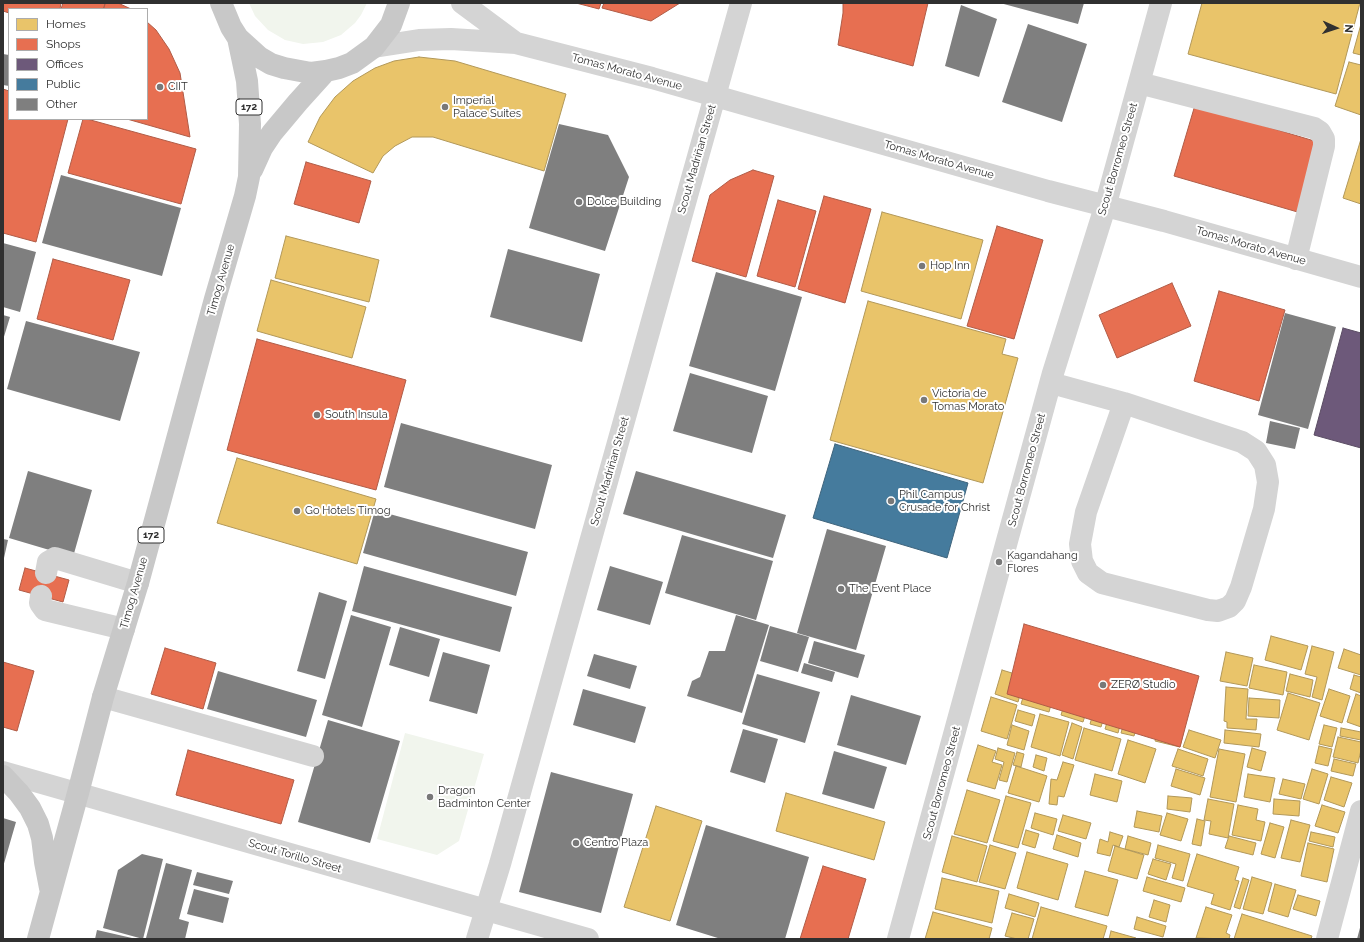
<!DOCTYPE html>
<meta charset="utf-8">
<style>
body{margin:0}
#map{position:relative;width:1364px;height:942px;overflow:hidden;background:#fff;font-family:Raleway,sans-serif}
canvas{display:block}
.frame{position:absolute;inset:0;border:4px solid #303030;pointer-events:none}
.legend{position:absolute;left:8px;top:8px;width:140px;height:112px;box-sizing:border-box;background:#fff;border:1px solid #acacac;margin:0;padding:5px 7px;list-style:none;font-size:12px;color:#303030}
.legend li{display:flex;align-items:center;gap:8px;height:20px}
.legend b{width:20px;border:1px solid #acacac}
.north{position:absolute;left:1316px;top:8px;width:40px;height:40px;-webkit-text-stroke:3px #fff;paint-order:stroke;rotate:93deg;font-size:11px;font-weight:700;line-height:16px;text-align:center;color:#303030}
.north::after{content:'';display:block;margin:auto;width:14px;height:18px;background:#303030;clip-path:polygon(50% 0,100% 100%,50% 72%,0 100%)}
</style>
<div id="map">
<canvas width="1364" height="942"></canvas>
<div class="frame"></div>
<ul class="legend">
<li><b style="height:11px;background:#e9c46a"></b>Homes</li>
<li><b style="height:11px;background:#e76f51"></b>Shops</li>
<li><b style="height:11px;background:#6d597a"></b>Offices</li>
<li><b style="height:11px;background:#457b9d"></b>Public</li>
<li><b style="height:11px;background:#7f7f7f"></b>Other</li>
</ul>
<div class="north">N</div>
</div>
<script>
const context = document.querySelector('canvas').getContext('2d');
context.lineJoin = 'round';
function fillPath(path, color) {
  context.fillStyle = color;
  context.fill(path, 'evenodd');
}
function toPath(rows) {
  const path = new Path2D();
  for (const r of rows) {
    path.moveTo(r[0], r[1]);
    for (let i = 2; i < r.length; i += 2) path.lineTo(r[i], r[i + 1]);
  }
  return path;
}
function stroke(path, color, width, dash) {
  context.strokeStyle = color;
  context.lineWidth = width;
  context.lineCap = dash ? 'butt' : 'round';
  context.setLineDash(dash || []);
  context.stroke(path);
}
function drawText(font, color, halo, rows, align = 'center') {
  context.font = font + ' Raleway,sans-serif';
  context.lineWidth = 4;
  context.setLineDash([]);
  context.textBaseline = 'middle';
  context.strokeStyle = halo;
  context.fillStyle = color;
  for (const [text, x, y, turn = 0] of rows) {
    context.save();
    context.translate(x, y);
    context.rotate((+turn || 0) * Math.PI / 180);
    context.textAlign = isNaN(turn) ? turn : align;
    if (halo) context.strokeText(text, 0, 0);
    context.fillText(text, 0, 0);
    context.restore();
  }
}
fillPath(toPath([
 [249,3,367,3,361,15,355,23,341,35,323,42,303,44,285,40,268,30,255,16],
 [405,733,484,754,459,841,437,855,377,839]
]), '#f1f5ed');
const homes = toPath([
 [1202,3,1360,3,1336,94,1188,54,1202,3],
 [1361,24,1361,55,1353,53,1361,24],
 [419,57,455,61,566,94,544,171,433,137,412,137,395,146,383,156,373,173,308,142,320,117,335,97,353,81,375,68,394,61,419,57],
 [1349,62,1361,65,1361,115,1335,106,1349,62],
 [1361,139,1361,204,1343,198,1361,139],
 [882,212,983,240,961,319,861,291,882,212],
 [286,236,379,260,369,302,275,278,286,236],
 [271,280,366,307,352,358,257,331,271,280],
 [868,301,1006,339,1002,354,1018,358,983,483,830,440,868,301],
 [237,458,376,499,357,564,217,523,237,458],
 [1271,636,1308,646,1301,670,1265,660,1271,636],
 [1312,646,1334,652,1322,700,1312,697,1317,677,1305,674,1312,646],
 [1344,649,1361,655,1361,675,1338,668,1344,649],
 [1226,652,1253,658,1247,686,1220,681,1226,652],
 [1254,665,1287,672,1283,695,1249,688,1254,665],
 [1002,670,1025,677,1018,702,995,694,1002,670],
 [1290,674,1313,680,1310,697,1286,691,1290,674],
 [1354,675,1361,677,1361,693,1350,689,1354,675],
 [1029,678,1056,686,1049,712,1021,704,1029,678],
 [1070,685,1093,691,1083,722,1061,715,1070,685],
 [1226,687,1248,689,1246,719,1257,719,1256,730,1227,728,1227,722,1224,721,1226,687],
 [1329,689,1350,696,1342,723,1320,716,1329,689],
 [1099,693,1110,697,1101,727,1090,724,1099,693],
 [1288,693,1320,703,1309,740,1277,730,1288,693],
 [1356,694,1361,696,1361,727,1347,722,1356,694],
 [1115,696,1127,699,1118,733,1105,729,1115,696],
 [991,697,1017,705,1007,739,981,731,991,697],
 [1249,698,1280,700,1279,718,1248,716,1249,698],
 [1130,702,1143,706,1134,736,1121,733,1130,702],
 [1018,710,1035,715,1032,726,1015,721,1018,710],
 [1040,714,1069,722,1060,756,1031,747,1040,714],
 [1072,723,1082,727,1073,759,1062,755,1072,723],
 [1160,724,1184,730,1180,747,1155,741,1160,724],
 [1012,725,1029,731,1024,750,1007,745,1012,725],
 [1324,725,1337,728,1332,747,1319,744,1324,725],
 [1084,728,1121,739,1112,771,1075,760,1084,728],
 [1341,728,1361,732,1361,740,1340,736,1341,728],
 [1189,730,1221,740,1215,758,1183,747,1189,730],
 [1225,730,1261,734,1259,747,1224,743,1225,730],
 [1338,737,1361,742,1361,750,1358,763,1333,757,1338,737],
 [1128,740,1156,749,1145,783,1118,774,1128,740],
 [978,745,996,751,992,762,1002,765,995,789,967,781,978,745],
 [1319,746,1332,749,1328,766,1315,763,1319,746],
 [998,748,1015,753,1007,782,999,780,1004,762,995,759,998,748],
 [1252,748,1266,752,1261,771,1247,767,1252,748],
 [1178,749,1208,759,1203,776,1172,766,1178,749],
 [1219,749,1245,754,1236,802,1210,797,1219,749],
 [1017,752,1024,754,1021,767,1013,765,1017,752],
 [1036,755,1047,758,1044,771,1033,767,1036,755],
 [1334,759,1356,764,1353,776,1331,771,1334,759],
 [1063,762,1074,765,1064,797,1058,796,1057,805,1049,804,1051,779,1057,780,1063,762],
 [1016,766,1047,776,1039,802,1008,793,1016,766],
 [1176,769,1205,778,1200,795,1171,786,1176,769],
 [1312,769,1328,774,1319,804,1303,799,1312,769],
 [1095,774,1122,781,1117,802,1090,795,1095,774],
 [1248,774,1275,778,1270,802,1244,797,1248,774],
 [1331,777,1352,783,1344,807,1324,800,1331,777],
 [1283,779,1305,784,1301,799,1279,794,1283,779],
 [967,790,1000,800,987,843,954,834,967,790],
 [786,793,885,822,874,860,776,831,786,793],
 [1006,796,1031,803,1018,848,993,841,1006,796],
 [1168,796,1192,798,1190,812,1167,809,1168,796],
 [1208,799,1234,804,1228,838,1209,834,1211,821,1204,820,1208,799],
 [1274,799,1300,801,1299,816,1273,814,1274,799],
 [1238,805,1258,809,1256,820,1265,822,1261,841,1232,835,1238,805],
 [1322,805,1345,812,1338,833,1315,826,1322,805],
 [656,806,702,821,670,921,624,907,656,806],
 [1137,811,1162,816,1159,832,1134,827,1137,811],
 [1035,813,1057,819,1053,835,1031,828,1035,813],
 [1167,813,1188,819,1181,841,1160,835,1167,813],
 [1063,815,1091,823,1086,839,1058,831,1063,815],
 [1197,819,1205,821,1201,846,1192,844,1197,819],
 [1291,820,1310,825,1300,862,1281,858,1291,820],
 [1270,823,1284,827,1275,858,1261,854,1270,823],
 [1026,830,1039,834,1035,848,1022,844,1026,830],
 [1110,832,1123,836,1119,847,1113,845,1110,856,1097,853,1100,839,1108,842,1110,832],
 [1311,832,1335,837,1333,847,1309,841,1311,832],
 [1057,835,1081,843,1078,857,1053,849,1057,835],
 [952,836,987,846,977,882,942,872,952,836],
 [1128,836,1151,843,1148,855,1125,849,1128,836],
 [1229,836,1256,843,1253,855,1225,848,1229,836],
 [1308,843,1334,849,1327,882,1301,876,1308,843],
 [990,845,1016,853,1005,889,979,882,990,845],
 [1158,845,1190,854,1183,881,1172,878,1176,864,1155,858,1158,845],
 [1115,846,1144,855,1137,879,1108,871,1115,846],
 [1027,852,1068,864,1058,900,1017,888,1027,852],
 [1197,854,1239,867,1235,880,1239,881,1230,910,1211,904,1214,894,1187,886,1197,854],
 [1153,859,1171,864,1166,880,1148,874,1153,859],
 [1085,871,1118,880,1108,916,1075,907,1085,871],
 [1147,877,1185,888,1181,902,1143,891,1147,877],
 [1252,877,1272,883,1263,914,1243,909,1252,877],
 [942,878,999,891,992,923,935,909,942,878],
 [1243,878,1249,880,1240,909,1234,907,1243,878],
 [1275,884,1296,890,1288,917,1268,911,1275,884],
 [1009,894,1039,903,1035,917,1005,908,1009,894],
 [1298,895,1320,901,1316,916,1293,909,1298,895],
 [1154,900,1170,905,1166,922,1149,917,1154,900],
 [1041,907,1107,926,1103,939,1032,939,1041,907],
 [1206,907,1232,915,1226,933,1230,935,1229,939,1196,938,1206,907],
 [933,912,992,928,989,939,925,939,933,912],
 [1012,913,1034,919,1028,939,1017,939,1005,936,1012,913],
 [1242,914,1312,936,1311,939,1234,939,1242,914],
 [1137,917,1166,926,1163,937,1134,929,1137,917],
 [1111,931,1136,938,1136,939,1109,939,1111,931]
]);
fillPath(homes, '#e9c46a');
stroke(homes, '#b29859', 1);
const shops = toPath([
 [3,3,61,3,60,9,9,9,9,13,3,11,3,3],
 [63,3,102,3,105,4,103,9,61,9,63,3],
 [105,3,118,3,131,9,104,9,105,3],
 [576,3,601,3,599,9,576,3],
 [604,3,680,3,651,21,602,8,604,3],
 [843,3,928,3,913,66,838,45,843,13,843,3],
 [147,22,156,30,169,49,180,73,190,137,127,119,147,119,147,22],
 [3,89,9,91,9,119,68,119,36,242,3,233,3,89],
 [1195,105,1321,143,1301,213,1174,176,1195,105],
 [83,119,87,119,196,149,181,204,68,173,83,119],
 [306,162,371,181,359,223,294,204,306,162],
 [753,170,774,176,746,277,692,261,710,195,730,180,753,170],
 [824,196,871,209,845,303,798,289,824,196],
 [778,200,816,211,795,287,757,276,778,200],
 [997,226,1043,240,1014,339,967,326,997,226],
 [53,259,130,280,113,340,37,319,53,259],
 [1172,283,1191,326,1117,358,1099,315,1172,283],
 [1219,291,1285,310,1259,401,1194,381,1219,291],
 [257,339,406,380,376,490,227,450,257,339],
 [25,568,69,580,63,602,19,590,25,568],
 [1024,624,1199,676,1180,747,1007,694,1024,624],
 [165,648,216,663,203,709,151,694,165,648],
 [3,662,34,671,17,731,3,727,3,662],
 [188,750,294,780,281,824,176,795,188,750],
 [823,866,866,879,848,939,800,939,823,866]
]);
fillPath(shops, '#e76f51');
stroke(shops, '#b05c47', 1);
const offices = toPath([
 [1343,328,1361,333,1361,448,1314,435,1343,328]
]);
fillPath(offices, '#6d597a');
stroke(offices, '#5b4d64', 1);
const public = toPath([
 [835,444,968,483,947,558,813,518,835,444]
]);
fillPath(public, '#457b9d');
stroke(public, '#3f647c', 1);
fillPath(toPath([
 [1000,3,1084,3,1078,24],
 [961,5,997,19,979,77,945,66],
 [1028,24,1087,44,1062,122,1002,102],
 [3,54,9,55,9,86,3,85],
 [559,124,608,135,629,177,605,251,529,228],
 [61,175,181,208,162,276,42,243],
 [3,243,36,252,20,312,3,307],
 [508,249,600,274,582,342,490,317],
 [716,272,802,297,775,391,689,366],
 [1285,313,1336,327,1308,429,1258,415],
 [3,315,10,317,3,340],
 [26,321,140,352,120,421,7,389],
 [690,373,768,396,752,453,673,431],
 [1270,421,1300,428,1295,449,1266,443],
 [401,423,552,465,535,529,384,487],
 [28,471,92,490,73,557,9,538],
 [636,471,786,515,773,558,623,514],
 [375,510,528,552,516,596,363,553],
 [827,529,886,546,856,650,797,633],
 [682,535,773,561,756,620,665,593],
 [3,539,8,540,4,558,3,558],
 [364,566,512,607,500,652,352,611],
 [610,566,663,582,650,625,597,610],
 [319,592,347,601,325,679,297,671],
 [351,615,391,627,362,727,322,715],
 [736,615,769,625,742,713,687,696,692,681,700,677,709,651,725,651],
 [770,626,809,637,798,672,760,661],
 [400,627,440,639,429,677,389,665],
 [814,641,865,655,858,678,808,663],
 [443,652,490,665,477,714,429,701],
 [594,654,637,666,630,689,587,676],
 [804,663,835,672,832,682,801,673],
 [218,671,317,700,306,737,207,709],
 [757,674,820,692,805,743,742,724],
 [583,689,646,707,635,743,573,725],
 [851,695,921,716,906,765,837,745],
 [328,720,400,741,370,843,298,822],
 [743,729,778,739,765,783,730,772],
 [834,751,887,767,874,809,822,794],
 [551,772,633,794,601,913,519,892],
 [3,818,16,822,3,867],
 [706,825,809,857,785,939,721,939,676,925],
 [142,854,163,859,143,939,103,928,118,870],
 [166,863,192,870,179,919,189,922,185,939,146,938],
 [197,872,233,881,229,894,193,885],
 [194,889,229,898,223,923,187,914],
 [1361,925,1361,939,1357,939,1361,924],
 [97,930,132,938,132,939,95,939]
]), '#7f7f7f');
stroke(toPath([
 [462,3,516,43],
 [374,47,419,40,451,39,516,43,652,78,1048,191,1164,221,1361,277],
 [1139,83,1314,128,1320,132,1324,139,1324,146,1296,259],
 [1051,383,1124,403,1242,442,1256,451,1265,465,1268,482,1264,509,1241,587,1235,601,1229,607,1218,611,1208,610,1102,583,1088,573,1082,561,1080,544,1086,512,1124,403],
 [46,573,48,562,55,558,138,583],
 [41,596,40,603,45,610,124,629],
 [103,697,313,756],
 [3,772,588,939],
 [477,939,500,864,741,3],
 [898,939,1053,373,1105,207,1161,3],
 [1327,939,1361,811]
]), '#d4d4d4', 22);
stroke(toPath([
 [221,3,231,27,238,38,259,57,271,64,284,68,311,73,326,71,339,68,352,63,374,47,391,25,399,3],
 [252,170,262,148,272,133,298,102,326,71],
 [3,776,19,793,30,808,38,824,42,838,45,862,50,888],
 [38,939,78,793,103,697,138,583,215,299,245,196,249,177,250,124,247,81,238,38]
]), '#c8c8c8', 22);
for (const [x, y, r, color] of [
 [160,87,4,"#787878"],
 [445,107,4,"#787878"],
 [579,202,4,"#787878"],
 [922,266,4,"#787878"],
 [924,400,4,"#787878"],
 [317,415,4,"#787878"],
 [891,501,4,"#787878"],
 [297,511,4,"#787878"],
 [999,562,4,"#787878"],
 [841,589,4,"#787878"],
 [1103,685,4,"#787878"],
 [430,797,4,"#787878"],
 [576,843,4,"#787878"]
]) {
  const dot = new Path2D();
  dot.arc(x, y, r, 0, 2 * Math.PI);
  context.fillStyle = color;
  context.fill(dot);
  stroke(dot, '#fff', 1.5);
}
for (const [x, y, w] of [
 [249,107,26],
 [151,535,26]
]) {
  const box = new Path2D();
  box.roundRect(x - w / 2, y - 8, w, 16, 3);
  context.fillStyle = '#fff';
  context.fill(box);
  stroke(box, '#303030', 1);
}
drawText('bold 10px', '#303030', null, [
 ["172",249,107],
 ["172",151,535]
]);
drawText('11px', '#303030', '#fff', [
 ["Tomas Morato Avenue",627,72,15],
 ["Scout Madriñan Street",697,159,-74],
 ["Scout Borromeo Street",1118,159,-74],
 ["Tomas Morato Avenue",939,160,16],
 ["Tomas Morato Avenue",1251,246,16],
 ["Timog Avenue",221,280,-74],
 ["Scout Borromeo Street",1027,470,-75],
 ["Scout Madriñan Street",610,471,-74],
 ["Timog Avenue",134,593,-74],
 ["Scout Borromeo Street",942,783,-75],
 ["Scout Torillo Street",295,856,16]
]);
drawText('11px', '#303030', '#fff', [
 ["CIIT",168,87],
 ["Imperial",453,101],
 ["Palace Suites",453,114],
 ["Dolce Building",587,202],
 ["Hop Inn",930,266],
 ["Victoria de",932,394],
 ["Tomas Morato",932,407],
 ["South Insula",325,415],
 ["Phil Campus",899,495],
 ["Crusade for Christ",899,508],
 ["Go Hotels Timog",305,511],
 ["Kagandahang",1007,556],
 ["Flores",1007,569],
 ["The Event Place",849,589],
 ["ZERØ Studio",1111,685],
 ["Dragon",438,791],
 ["Badminton Center",438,804],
 ["Centro Plaza",584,843]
], 'left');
</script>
